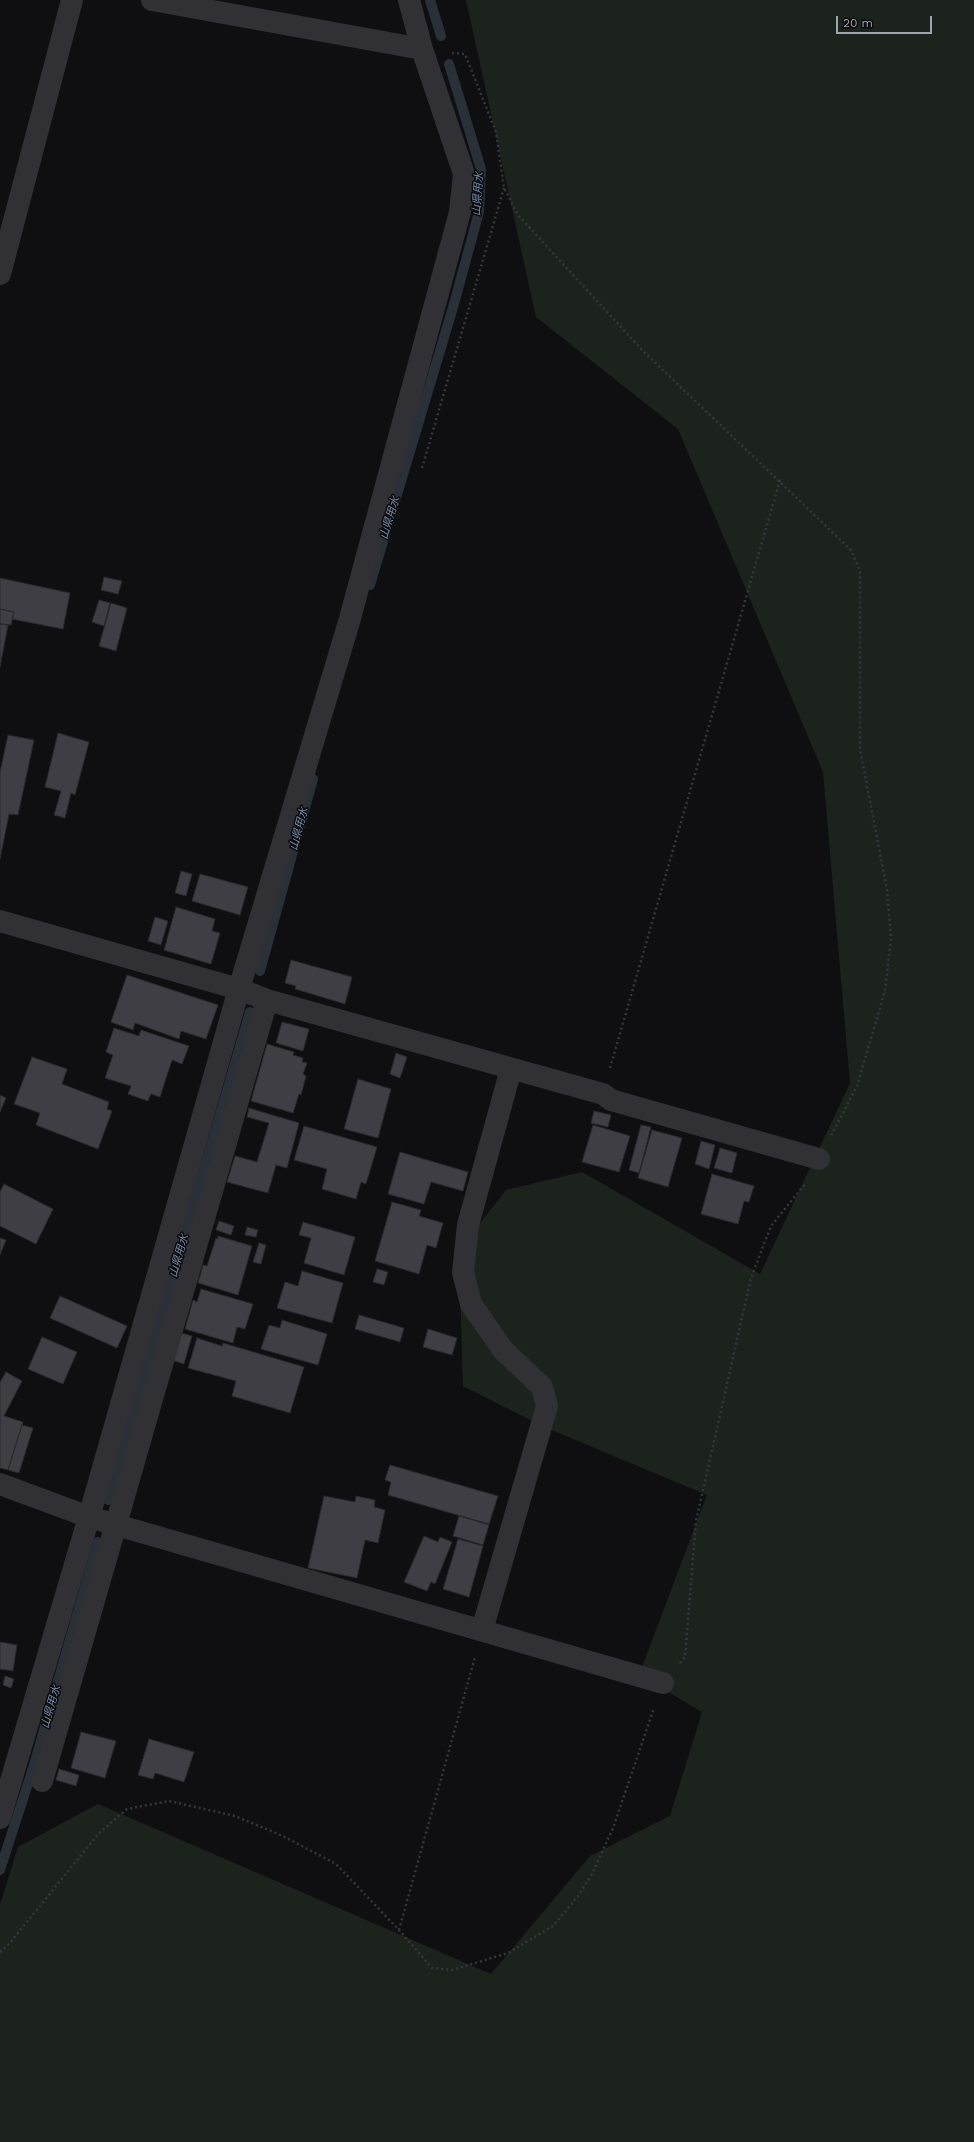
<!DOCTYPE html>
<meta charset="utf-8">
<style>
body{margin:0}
#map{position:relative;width:974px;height:2142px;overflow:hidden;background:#0f0f11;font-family:"Work Sans",sans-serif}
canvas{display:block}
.scale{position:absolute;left:836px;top:16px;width:96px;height:18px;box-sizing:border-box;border:2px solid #a1a3b1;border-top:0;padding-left:5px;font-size:12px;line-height:14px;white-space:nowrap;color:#a1a3b1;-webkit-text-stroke:3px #0a0a0b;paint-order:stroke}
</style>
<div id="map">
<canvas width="974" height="2142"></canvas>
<div class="scale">20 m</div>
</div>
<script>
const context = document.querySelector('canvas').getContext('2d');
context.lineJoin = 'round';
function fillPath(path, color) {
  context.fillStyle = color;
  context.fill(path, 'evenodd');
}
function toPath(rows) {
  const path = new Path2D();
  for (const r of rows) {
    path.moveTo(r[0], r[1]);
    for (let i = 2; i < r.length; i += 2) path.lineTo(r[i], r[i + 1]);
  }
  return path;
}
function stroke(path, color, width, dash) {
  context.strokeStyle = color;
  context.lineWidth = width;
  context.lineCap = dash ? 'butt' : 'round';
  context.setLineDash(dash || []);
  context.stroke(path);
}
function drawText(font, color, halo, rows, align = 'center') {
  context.font = font + ' "Work Sans","Noto Sans JP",sans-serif';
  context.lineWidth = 3;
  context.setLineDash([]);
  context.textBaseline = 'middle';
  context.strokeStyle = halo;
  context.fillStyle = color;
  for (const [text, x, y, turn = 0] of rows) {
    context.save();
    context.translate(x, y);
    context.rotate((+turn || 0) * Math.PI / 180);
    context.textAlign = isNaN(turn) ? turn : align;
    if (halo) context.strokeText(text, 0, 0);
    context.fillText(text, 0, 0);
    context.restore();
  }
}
fillPath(toPath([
 [466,0,974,0,974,2142,0,2142,0,1905,18,1847,98,1804,491,1974,590,1856,670,1816,702,1712,639,1675,707,1495,542,1426,463,1386,459,1250,506,1190,582,1172,760,1274,850,1083,823,772,678,429,536,317]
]), '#1c231d');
stroke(toPath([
 [430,0,441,36],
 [370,585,454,304,479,212,481,169,449,64],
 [260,971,313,779],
 [108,1500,250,1012],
 [0,1870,34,1765,98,1542]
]), '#293038', 10);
const building = toPath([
 [104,577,122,581,118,594,101,590,104,577],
 [0,578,70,593,63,629,12,619,14,612,0,609,0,578],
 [99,600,110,603,104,626,92,622,99,600],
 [111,603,127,608,116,651,99,646,111,603],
 [0,609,14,612,11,625,0,624,0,609],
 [0,624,8,625,0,667,0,624],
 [58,733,89,742,75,795,71,793,65,818,54,815,61,791,45,787,58,733],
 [8,735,34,740,18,815,9,814,0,859,0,772,8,735],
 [181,871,192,874,186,896,175,893,181,871],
 [200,874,248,887,240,915,192,901,200,874],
 [176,907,215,919,212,931,220,933,211,964,164,950,176,907],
 [155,917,168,921,161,945,148,941,155,917],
 [291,960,352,977,345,1004,295,989,296,986,285,983,291,960],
 [127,975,218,1005,206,1039,181,1031,179,1039,135,1023,133,1030,111,1022,127,975],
 [282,1022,309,1029,303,1051,276,1043,282,1022],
 [114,1028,139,1036,141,1030,189,1046,182,1064,172,1060,160,1097,151,1094,148,1101,128,1094,131,1086,105,1078,113,1055,106,1052,114,1028],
 [267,1044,294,1052,293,1055,303,1058,302,1062,307,1063,303,1074,306,1076,301,1095,299,1094,293,1113,251,1101,267,1044],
 [396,1053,407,1057,400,1078,390,1074,396,1053],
 [32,1057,67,1069,62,1084,109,1102,107,1109,112,1111,98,1149,36,1125,40,1113,14,1104,32,1057],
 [358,1079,391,1089,378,1138,344,1129,358,1079],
 [0,1095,6,1098,0,1112,0,1095],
 [249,1108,299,1123,287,1168,276,1165,268,1193,227,1182,235,1156,257,1162,269,1123,247,1117,249,1108],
 [594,1111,611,1115,608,1127,591,1123,594,1111],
 [593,1125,630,1136,619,1172,582,1162,593,1125],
 [641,1125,651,1127,639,1173,629,1170,641,1125],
 [304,1126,377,1147,366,1184,361,1182,356,1199,322,1189,327,1169,294,1160,304,1126],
 [652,1130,682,1138,668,1187,638,1178,652,1130],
 [701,1141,715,1145,709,1169,695,1164,701,1141],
 [720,1148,737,1153,732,1173,714,1168,720,1148],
 [400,1152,468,1172,463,1191,431,1182,424,1204,388,1194,400,1152],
 [712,1174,754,1186,749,1202,744,1201,738,1224,701,1214,712,1174],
 [4,1184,53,1209,36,1244,0,1226,0,1192,4,1184],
 [392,1202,421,1210,419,1216,443,1223,436,1248,427,1245,419,1274,375,1261,392,1202],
 [219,1221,234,1226,231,1235,216,1230,219,1221],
 [303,1222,355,1237,344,1275,304,1263,311,1238,299,1235,303,1222],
 [247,1227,258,1230,256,1237,245,1235,247,1227],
 [218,1236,252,1246,238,1295,198,1283,203,1265,207,1266,216,1238,218,1239,218,1236],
 [0,1238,6,1240,0,1255,0,1238],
 [259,1243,266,1245,261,1264,253,1262,259,1243],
 [377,1269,388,1272,384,1285,373,1282,377,1269],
 [302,1271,343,1283,332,1323,277,1308,285,1282,298,1286,302,1271],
 [201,1289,253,1304,245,1329,237,1327,233,1343,185,1329,193,1300,197,1302,201,1289],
 [60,1296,127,1326,117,1348,50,1318,60,1296],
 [359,1315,404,1328,400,1342,355,1329,359,1315],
 [282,1320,327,1334,318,1365,261,1349,269,1325,280,1328,282,1320],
 [428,1329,457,1338,452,1355,423,1347,428,1329],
 [181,1333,192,1336,184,1364,172,1360,181,1333],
 [42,1337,77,1352,63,1384,28,1369,42,1337],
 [197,1338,222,1346,223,1343,304,1367,290,1413,232,1396,236,1381,188,1368,197,1338],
 [6,1372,22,1381,4,1416,23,1422,8,1470,0,1468,0,1382,6,1372],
 [22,1425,33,1428,19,1473,8,1470,22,1425],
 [390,1465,498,1496,489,1524,388,1495,391,1482,385,1480,390,1465],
 [324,1496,355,1502,356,1496,375,1500,374,1507,385,1510,378,1543,365,1540,357,1578,308,1568,324,1496],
 [459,1516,489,1525,483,1545,453,1536,459,1516],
 [424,1536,438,1542,440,1537,452,1542,435,1584,431,1582,427,1591,404,1582,424,1536],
 [458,1539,483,1546,469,1597,443,1589,458,1539],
 [0,1642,17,1645,13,1671,0,1669,0,1642],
 [5,1676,14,1679,11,1688,3,1685,5,1676],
 [81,1732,116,1741,105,1778,71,1768,81,1732],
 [149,1739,194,1752,184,1782,155,1773,153,1779,138,1775,149,1739],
 [59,1769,79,1775,76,1786,56,1780,59,1769]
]);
fillPath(building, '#3f3e44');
stroke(building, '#2a292d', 1);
stroke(toPath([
 [452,53,465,54,496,132,504,188,518,215,644,352,851,550,860,571,860,749,887,890,891,938,885,991,857,1086,831,1136],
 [422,468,504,188],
 [610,1068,780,480],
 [680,1663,685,1657,696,1521,751,1278,771,1226,805,1184],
 [399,1930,475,1657],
 [0,1952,9,1944,99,1833,127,1809,169,1801,235,1816,283,1836,336,1864,399,1930,432,1968,452,1970,508,1953,553,1926,579,1895,592,1874,613,1828,654,1708]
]), '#36373c', 2.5, [2, 3]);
stroke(toPath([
 [152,0,422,49],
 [0,274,72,0],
 [0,921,239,989,267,1000,603,1094,611,1100,819,1159],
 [0,1484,89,1517,663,1683],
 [482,1630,547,1406,542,1387,503,1350,471,1304,463,1272,468,1225,511,1069],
 [42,1781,267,1000],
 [0,1818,89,1517,239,989,349,622,460,212,464,174,422,49,409,0]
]), '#303035', 22);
drawText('italic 11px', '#778cac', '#0a0a0b', [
 ["山県用水",478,194,-86],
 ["山県用水",390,518,-73],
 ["山県用水",299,829,-75],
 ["山県用水",179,1256,-74],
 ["山県用水",51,1707,-74]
]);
</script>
